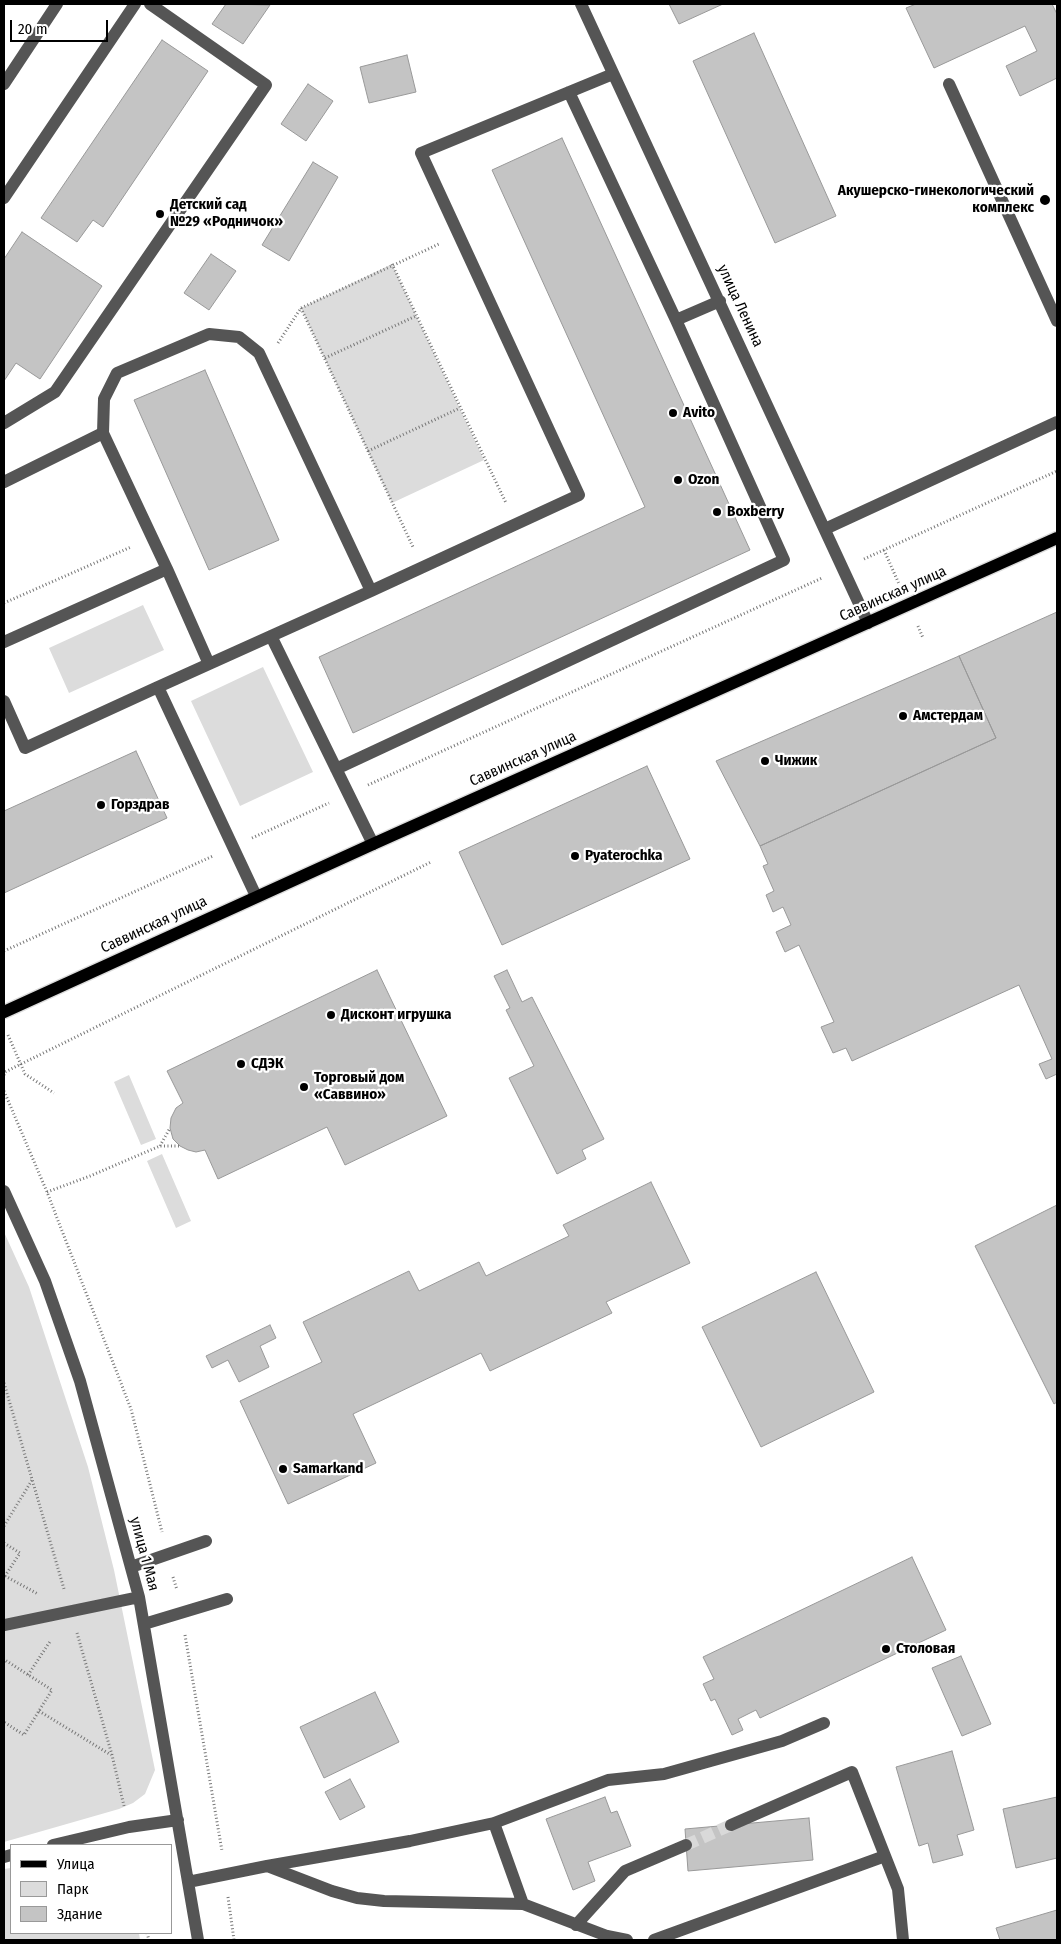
<!DOCTYPE html>
<meta charset="utf-8">
<style>
body{margin:0}
#map{position:relative;width:1061px;height:1944px;overflow:hidden;background:#fff;font-family:"Fira Sans Condensed",sans-serif}
canvas{display:block}
.frame{position:absolute;inset:0;border:5px solid #000;pointer-events:none}
.legend{position:absolute;left:10px;top:1844px;width:162px;height:90px;box-sizing:border-box;background:#fff;border:1px solid #999;margin:0;padding:6px 9px;list-style:none;font-size:15px;color:#000}
.legend li{display:flex;align-items:center;gap:10px;height:25px}
.legend b{width:25px;border:1px solid #999}
.scale{position:absolute;left:10px;top:20px;width:98px;height:22px;box-sizing:border-box;border:2px solid #000;border-top:0;padding-left:6px;font-size:15px;line-height:18px;white-space:nowrap;color:#000;-webkit-text-stroke:4px #fff;paint-order:stroke}
</style>
<div id="map">
<canvas width="1061" height="1944"></canvas>
<div class="frame"></div>
<ul class="legend">
<li><b style="height:6px;background:#000"></b>Улица</li>
<li><b style="height:14px;background:#dcdcdc"></b>Парк</li>
<li><b style="height:14px;background:#c4c4c4"></b>Здание</li>
</ul>
<div class="scale">20 m</div>
</div>
<script>
const context = document.querySelector('canvas').getContext('2d');
context.lineJoin = 'round';
function fillPath(path, color) {
  context.fillStyle = color;
  context.fill(path, 'evenodd');
}
function toPath(rows) {
  const path = new Path2D();
  for (const r of rows) {
    path.moveTo(r[0], r[1]);
    for (let i = 2; i < r.length; i += 2) path.lineTo(r[i], r[i + 1]);
  }
  return path;
}
function stroke(path, color, width, dash) {
  context.strokeStyle = color;
  context.lineWidth = width;
  context.lineCap = dash ? 'butt' : 'round';
  context.setLineDash(dash || []);
  context.stroke(path);
}
function drawText(font, color, halo, rows, align = 'center') {
  context.font = font + ' "Fira Sans Condensed",sans-serif';
  context.lineWidth = 4.5;
  context.setLineDash([]);
  context.textBaseline = 'middle';
  context.strokeStyle = halo;
  context.fillStyle = color;
  for (const [text, x, y, turn = 0] of rows) {
    context.save();
    context.translate(x, y);
    context.rotate((+turn || 0) * Math.PI / 180);
    context.textAlign = isNaN(turn) ? turn : align;
    if (halo) context.strokeText(text, 0, 0);
    context.fillText(text, 0, 0);
    context.restore();
  }
}
fillPath(toPath([
 [392,264,484,460,392,503,301,308],
 [143,605,164,650,69,693,49,648],
 [263,667,313,772,240,806,191,701],
 [129,1075,156,1139,141,1145,114,1082],
 [162,1154,191,1221,176,1228,147,1161],
 [4,1232,29,1287,88,1467,114,1570,155,1770,145,1794,133,1803,119,1809,4,1842],
 [11,1868,11,1933,139,1933,140,1940,4,1940,4,1869]
]), '#dcdcdc');
const building = toPath([
 [226,4,270,5,243,44,212,24,226,4],
 [669,4,723,4,679,24,669,4],
 [916,4,1052,4,1057,14,1057,78,1020,96,1006,66,1037,51,1025,26,934,68,906,8,916,4],
 [754,33,836,216,775,243,693,61,754,33],
 [162,40,208,71,103,227,93,220,77,242,41,218,162,40],
 [407,55,416,92,369,103,360,67,407,55],
 [308,84,333,101,306,141,281,124,308,84],
 [562,138,750,550,353,733,319,657,645,507,492,170,562,138],
 [313,162,338,177,289,261,262,245,313,162],
 [22,232,102,286,40,379,16,363,4,381,4,259,22,232],
 [211,254,236,271,209,310,184,293,211,254],
 [205,370,279,540,209,570,134,400,205,370],
 [1057,612,1057,1074,1046,1079,1039,1064,1052,1059,1019,985,852,1061,846,1048,833,1053,821,1027,834,1022,799,945,785,952,776,932,791,925,783,907,773,912,766,895,774,891,763,866,768,864,760,846,996,738,959,656,1057,612],
 [959,656,996,738,760,846,716,761,959,656],
 [136,751,167,818,4,893,4,811,136,751],
 [647,766,690,859,502,945,459,852,647,766],
 [377,970,447,1116,345,1165,327,1127,218,1179,205,1150,196,1152,188,1150,180,1146,173,1139,170,1128,171,1118,176,1108,183,1103,167,1071,377,970],
 [507,970,522,1002,532,997,604,1139,582,1150,586,1159,557,1174,509,1078,534,1066,506,1010,510,1008,494,976,507,970],
 [651,1182,690,1263,606,1302,612,1313,490,1371,481,1353,353,1414,376,1463,288,1504,240,1401,322,1362,303,1322,409,1271,419,1291,479,1262,486,1276,569,1236,563,1225,651,1182],
 [1057,1205,1057,1402,1054,1404,975,1246,1057,1205],
 [816,1272,874,1392,761,1447,702,1327,816,1272],
 [270,1325,276,1338,260,1346,269,1367,239,1382,228,1360,212,1368,206,1356,270,1325],
 [912,1557,946,1630,760,1718,756,1710,738,1719,743,1730,732,1735,715,1699,711,1701,703,1684,714,1679,703,1657,912,1557],
 [961,1656,991,1724,962,1736,932,1668,961,1656],
 [375,1692,399,1742,324,1778,300,1727,375,1692],
 [952,1751,974,1830,957,1835,963,1855,933,1863,928,1843,919,1846,896,1767,952,1751],
 [350,1779,365,1807,340,1820,325,1792,350,1779],
 [605,1797,611,1813,617,1811,631,1846,588,1862,595,1881,573,1890,546,1819,605,1797],
 [1057,1797,1057,1858,1016,1868,1003,1809,1057,1797],
 [809,1818,813,1860,688,1871,685,1829,809,1818],
 [1057,1910,1057,1940,1000,1940,996,1928,1057,1910]
]);
fillPath(building, '#c4c4c4');
stroke(building, '#999', 1);
stroke(toPath([
 [686,1845,731,1825]
]), '#d9d9d9', 12, [12, 6]);
const major = toPath([
 [4,1012,373,844,1057,538]
]);
stroke(major, '#dbdbdb', 15);
stroke(toPath([
 [392,264,506,503],
 [301,308,413,547],
 [278,343,301,308,439,244],
 [325,358,416,316],
 [368,451,460,408],
 [884,550,899,584],
 [864,559,1057,471],
 [4,603,131,547],
 [918,626,923,638],
 [368,785,822,578],
 [252,838,329,803],
 [4,951,213,856],
 [8,1035,25,1074,54,1093],
 [4,1075,5,1072,21,1064,431,862],
 [4,1091,47,1192,131,1409,162,1532],
 [160,1146,170,1128],
 [47,1192,90,1176,160,1146,180,1146],
 [4,1383,64,1589],
 [4,1526,32,1480],
 [4,1543,20,1553,5,1576],
 [5,1576,38,1594],
 [173,1577,177,1590],
 [77,1633,112,1755,124,1806],
 [185,1635,222,1851],
 [4,1662,5,1660,52,1690,24,1735,4,1722],
 [28,1675,51,1640],
 [39,1711,111,1755],
 [228,1897,234,1940],
 [147,1933,149,1940]
]), '#777', 3, [1, 2.5]);
stroke(toPath([
 [581,4,868,623],
 [4,84,57,4],
 [949,84,1057,321],
 [4,198,135,4],
 [676,320,720,301],
 [4,423,55,392,266,85,150,4],
 [4,482,103,433],
 [825,529,1057,422],
 [167,569,209,664,371,591,579,495,421,153,613,74],
 [271,636,373,844],
 [4,642,167,569,103,433,104,399,117,373,209,334,239,337,259,353,371,591],
 [158,687,209,664],
 [4,701,25,748,158,687,256,896],
 [336,769,784,560,676,320,569,92],
 [4,1191,45,1281,80,1381,139,1597,198,1940],
 [131,1567,206,1541],
 [144,1624,227,1599],
 [4,1625,139,1597],
 [494,1823,523,1904],
 [731,1825,852,1772,898,1889,903,1940],
 [53,1845,129,1827,178,1820],
 [4,1857,11,1855],
 [267,1866,332,1891,357,1898,384,1901,523,1904,607,1936,627,1940],
 [188,1882,267,1866,410,1841,494,1823,608,1780,664,1774,782,1741,824,1723],
 [576,1925,625,1871,686,1845],
 [654,1940,885,1856]
]), '#555', 12);
stroke(major, '#000', 12);
for (const [x, y, r, color] of [
 [1045,200,6,"#000"],
 [160,214,5,"#000"],
 [673,413,5,"#000"],
 [678,480,5,"#000"],
 [717,512,5,"#000"],
 [903,716,5,"#000"],
 [765,761,5,"#000"],
 [101,805,5,"#000"],
 [575,856,5,"#000"],
 [331,1015,5,"#000"],
 [241,1064,5,"#000"],
 [304,1087,5,"#000"],
 [283,1469,5,"#000"],
 [886,1649,5,"#000"]
]) {
  const dot = new Path2D();
  dot.arc(x, y, r, 0, 2 * Math.PI);
  context.fillStyle = color;
  context.fill(dot);
  stroke(dot, '#fff', 2);
}
drawText('bold 15px', '#000', '#fff', [
 ["Акушерско-гинекологический",1034,191,"right"],
 ["комплекс",1034,208,"right"],
 ["Детский сад",170,205],
 ["№29 «Родничок»",170,222],
 ["Avito",683,413],
 ["Ozon",688,480],
 ["Boxberry",727,512],
 ["Амстердам",913,716],
 ["Чижик",775,761],
 ["Горздрав",111,805],
 ["Pyaterochka",585,856],
 ["Дисконт игрушка",341,1015],
 ["СДЭК",251,1064],
 ["Торговый дом",314,1078],
 ["«Саввино»",314,1095],
 ["Samarkand",293,1469],
 ["Столовая",896,1649]
], 'left');
drawText('15px', '#000', '#fff', [
 ["улица Ленина",740,306,65],
 ["Саввинская улица",893,594,-24],
 ["Саввинская улица",523,759,-24],
 ["Саввинская улица",154,925,-25],
 ["улица 1 Мая",144,1554,75]
]);
</script>
